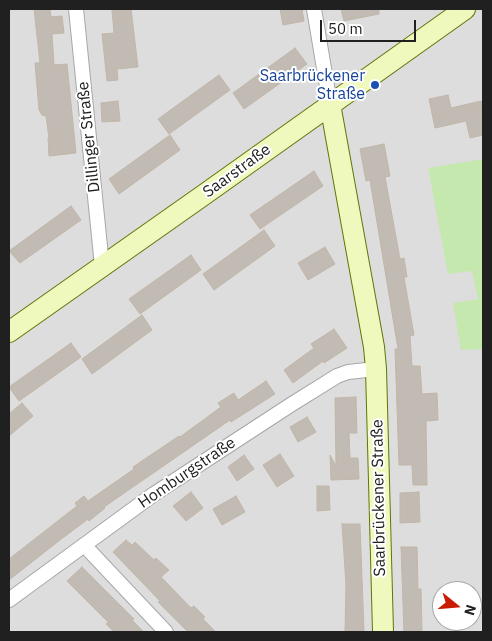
<!DOCTYPE html>
<meta charset="utf-8">
<style>
body{margin:0}
#map{position:relative;width:492px;height:641px;overflow:hidden;background:#f0eee7;font-family:"IBM Plex Sans",sans-serif}
canvas{display:block}
.frame{position:absolute;inset:0;border:10px solid #202020;pointer-events:none}
.north{position:absolute;left:432px;top:581px;width:50px;height:50px;box-sizing:border-box;background:#fff;border:1px solid #a6a6a6;border-radius:50%;rotate:107deg;font-size:14px;font-weight:700;line-height:20px;text-align:center;color:#202020}
.north::after{content:'';display:block;margin:auto;width:18px;height:22px;background:#ca1a06;clip-path:polygon(50% 0,100% 100%,50% 72%,0 100%)}
.scale{position:absolute;left:320px;top:20px;width:96px;height:22px;box-sizing:border-box;border:2px solid #202020;border-top:0;padding-left:6px;font-size:15px;line-height:18px;white-space:nowrap;color:#202020;-webkit-text-stroke:4px #fff;paint-order:stroke}
</style>
<div id="map">
<canvas width="492" height="641"></canvas>
<div class="frame"></div>
<div class="north">N</div>
<div class="scale">50 m</div>
</div>
<script>
const context = document.querySelector('canvas').getContext('2d');
context.lineJoin = 'round';
function fillPath(path, color) {
  context.fillStyle = color;
  context.fill(path, 'evenodd');
}
function toPath(rows) {
  const path = new Path2D();
  for (const r of rows) {
    path.moveTo(r[0], r[1]);
    for (let i = 2; i < r.length; i += 2) path.lineTo(r[i], r[i + 1]);
  }
  return path;
}
function stroke(path, color, width, dash) {
  context.strokeStyle = color;
  context.lineWidth = width;
  context.lineCap = dash ? 'butt' : 'round';
  context.setLineDash(dash || []);
  context.stroke(path);
}
function drawText(font, color, halo, rows, align = 'center') {
  context.font = font + ' "IBM Plex Sans",sans-serif';
  context.lineWidth = 4;
  context.setLineDash([]);
  context.textBaseline = 'middle';
  context.strokeStyle = halo;
  context.fillStyle = color;
  for (const [text, x, y, turn = 0] of rows) {
    context.save();
    context.translate(x, y);
    context.rotate((+turn || 0) * Math.PI / 180);
    context.textAlign = isNaN(turn) ? turn : align;
    if (halo) context.strokeText(text, 0, 0);
    context.fillText(text, 0, 0);
    context.restore();
  }
}
fillPath(toPath([
 [9,9,483,9,483,632,9,632],
 [442,591,472,591,472,621,442,621]
]), '#dedddd');
fillPath(toPath([
 [483,159,483,349,461,350,453,303,478,299,472,271,448,274,428,168]
]), '#c5e8ae');
const building = toPath([
 [34,9,50,9,51,17,62,16,64,33,52,34,54,65,67,64,76,153,49,156,48,138,49,138,46,116,42,115,39,110,35,63,40,63,34,9],
 [131,9,138,67,117,69,118,80,107,81,102,34,114,33,112,10,131,9],
 [280,9,302,9,304,21,283,25,280,9],
 [341,9,379,9,379,14,344,21,341,9],
 [295,48,307,64,244,109,233,93,295,48],
 [219,75,230,90,169,134,158,119,219,75],
 [448,95,451,108,481,101,483,111,483,135,470,138,466,121,435,128,429,99,448,95],
 [118,101,120,121,102,122,101,103,118,101],
 [170,135,180,150,119,194,109,179,170,135],
 [384,144,390,176,385,177,400,259,404,258,407,277,404,277,414,335,410,336,412,366,420,366,422,394,437,393,438,420,426,421,427,485,413,485,412,465,399,465,395,349,398,349,370,180,366,181,360,149,384,144],
 [314,171,323,186,260,229,250,215,314,171],
 [71,206,81,220,20,263,9,251,71,206],
 [264,230,275,246,214,290,203,274,264,230],
 [325,247,335,264,308,280,298,263,325,247],
 [191,255,201,270,140,314,129,299,191,255],
 [142,315,152,330,92,374,82,359,142,315],
 [334,329,347,348,324,363,323,361,293,383,284,370,314,348,311,344,334,329],
 [71,343,81,357,19,401,9,387,71,343],
 [266,381,275,394,231,422,230,420,104,507,105,508,89,521,88,519,60,540,9,580,9,559,77,506,75,503,84,496,88,501,134,469,133,467,179,436,180,437,221,407,218,403,234,393,238,400,266,381],
 [356,397,357,433,349,433,350,458,358,458,359,479,331,480,330,455,336,466,335,398,356,397],
 [22,403,33,416,9,436,9,414,22,403],
 [307,417,316,432,298,442,290,427,307,417],
 [280,454,294,476,277,487,263,465,280,454],
 [244,455,254,469,237,481,228,467,244,455],
 [317,486,329,486,330,510,317,511,317,486],
 [191,492,203,508,186,521,173,506,191,492],
 [419,492,420,522,400,523,400,493,419,492],
 [236,496,245,512,222,525,213,509,236,496],
 [342,524,360,524,364,632,345,632,346,585,342,524],
 [126,540,132,545,135,542,154,560,156,558,169,570,161,577,191,608,194,606,205,617,203,619,216,632,188,632,158,602,160,601,113,552,126,540],
 [401,547,417,547,418,589,421,589,422,632,404,632,401,547],
 [82,567,134,619,132,620,144,632,114,632,106,624,108,622,67,581,82,567]
]);
fillPath(building, '#c1bbb3');
stroke(building, '#c2b6a9', 1);
const street = toPath([
 [76,9,102,266],
 [314,9,330,104],
 [84,545,166,632],
 [9,600,154,494,292,404,337,376,348,372,376,369]
]);
const secondary = toPath([
 [330,104,374,347,376,369,383,632],
 [9,332,205,194,465,9]
]);
stroke(street, '#a7a7a7', 16);
stroke(secondary, '#5e7608', 22);
stroke(street, '#fff', 14);
stroke(secondary, '#eff8bd', 20);
for (const [x, y, r, color] of [
 [375,85,5,"#1a4fb4"]
]) {
  const dot = new Path2D();
  dot.arc(x, y, r, 0, 2 * Math.PI);
  context.fillStyle = color;
  context.fill(dot);
  stroke(dot, '#fff', 2);
}
drawText('16px', '#164399', '#fff', [
 ["Saarbrückener",365,76],
 ["Straße",365,94]
], 'right');
drawText('16px', '#202020', '#fff', [
 ["Dillinger Straße",89,137,-96],
 ["Saarstraße",237,171,-36],
 ["Homburgstraße",187,473,-34],
 ["Saarbrückener Straße",379,498,-91]
]);
</script>
